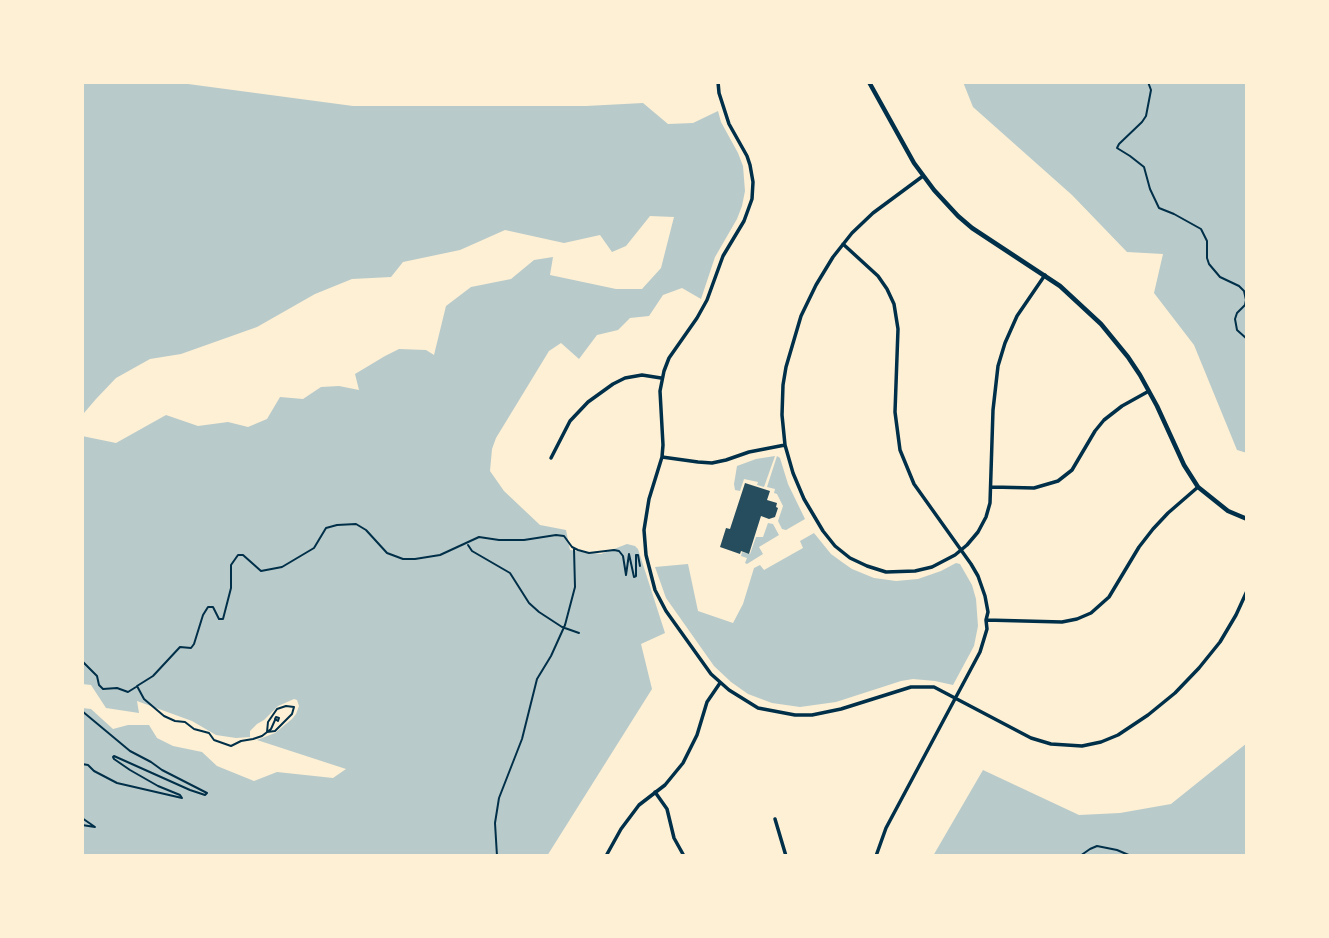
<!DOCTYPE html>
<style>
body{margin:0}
#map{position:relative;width:1329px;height:938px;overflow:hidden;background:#fdf0d5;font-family:Inter,sans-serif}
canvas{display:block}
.frame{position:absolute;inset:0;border:84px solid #fdf0d5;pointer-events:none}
</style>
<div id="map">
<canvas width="1329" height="938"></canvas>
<div class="frame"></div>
</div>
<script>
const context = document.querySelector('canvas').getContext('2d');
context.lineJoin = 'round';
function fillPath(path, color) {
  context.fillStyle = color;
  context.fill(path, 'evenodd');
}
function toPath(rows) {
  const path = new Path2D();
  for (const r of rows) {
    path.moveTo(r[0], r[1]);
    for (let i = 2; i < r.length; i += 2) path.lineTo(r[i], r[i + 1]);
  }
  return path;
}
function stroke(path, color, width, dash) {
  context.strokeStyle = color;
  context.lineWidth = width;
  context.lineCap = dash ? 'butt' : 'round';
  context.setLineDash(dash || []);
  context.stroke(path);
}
fillPath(toPath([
 [82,82,183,82,188,84,353,106,586,106,643,103,668,124,693,123,718,111,721,122,738,153,743,166,745,191,742,206,737,219,715,257,701,299,682,288,663,295,649,316,630,318,618,330,597,335,579,359,561,343,549,351,496,438,492,449,490,471,504,491,540,525,566,530,570,550,601,554,627,544,635,546,638,549,665,633,641,644,652,689,547,856,82,856,82,708,91,709,113,729,128,725,149,725,157,738,173,746,202,752,217,766,254,781,277,772,333,778,346,769,257,740,275,733,292,719,296,714,299,706,297,700,294,699,278,706,264,720,257,724,250,731,250,737,236,738,216,735,192,721,137,701,139,713,106,708,91,685,82,684,82,436,116,443,166,415,198,426,228,422,248,427,267,419,280,397,303,399,321,387,339,386,359,390,355,374,385,356,399,349,426,350,434,355,446,306,471,287,511,279,534,260,553,257,550,275,616,289,642,289,661,268,674,217,650,216,626,246,612,252,600,235,564,243,505,230,460,250,403,262,391,277,352,279,315,294,257,327,181,354,150,359,116,378,96,399,84,413,82,429],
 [963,82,1247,82,1247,453,1237,450,1194,345,1154,293,1163,254,1127,252,1072,195,973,107],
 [775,456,764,487,757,485,758,482,744,479,740,491,735,490,734,484,737,466,756,459],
 [777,456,780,458,788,484,805,519,786,530,782,529,778,521,783,506,777,494,774,493,775,489,767,487],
 [768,523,773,524,779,535,759,547,763,554,747,564,745,563,747,558,741,556,742,552,750,554,756,537,763,537],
 [814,533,831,554,842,562,852,569,874,578,896,581,918,579,941,571,956,563,960,564,972,585,976,599,978,626,974,646,953,685,935,681,913,679,901,681,836,702,800,707,772,703,748,694,731,682,714,666,666,598,655,567,688,564,698,611,733,623,743,604,754,568,760,565,764,570,803,548,800,541],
 [1247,743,1247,856,933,856,983,770,1079,815,1120,813,1171,804]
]), '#b9caca');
fillPath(toPath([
 [745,483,770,491,767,500,777,503,776,507,778,508,775,517,769,519,761,516,749,554,741,551,740,554,720,547,726,528,730,529]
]), '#264d5e');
stroke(toPath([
 [1148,82,1151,90,1146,116,1142,122,1119,144,1117,148,1130,156,1144,167,1150,189,1159,208,1174,214,1201,229,1207,241,1207,258,1209,264,1220,277,1239,286,1244,291,1246,300,1245,305,1237,313,1235,319,1237,330,1247,339],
 [468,545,472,551,510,573,529,603,539,612,562,627,579,633],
 [82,661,97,676,99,685,103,689,117,688,128,692,136,687],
 [286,706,294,707,292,714,275,731,267,732,268,722,277,709,286,706],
 [82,711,130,751,151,762,162,770,207,793,205,795,190,790,114,756,113,757,114,759,130,770,158,786,180,795,182,798,117,783,94,771,88,765,82,764],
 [276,717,279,718,278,721,275,719,276,717],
 [275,720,271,729,262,736,253,739,241,741,231,746,214,740,209,733,194,729,185,722,175,721,164,716,144,699,137,686,153,676,180,647,191,648,194,644,203,615,208,607,213,607,219,619,223,619,231,588,231,565,238,555,243,555,261,571,282,567,314,548,326,528,337,525,356,524,366,530,387,553,403,559,415,559,440,555,479,537,499,540,524,540,556,535,564,536,572,547,578,550,589,553,614,550,619,551,623,556,626,575,629,554,634,577,636,576,636,555,638,555,640,566],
 [82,818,95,827,82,825],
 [497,856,495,823,499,798,522,739,537,679,551,656,565,625,575,587,574,549],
 [1080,856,1090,849,1097,846,1117,850,1131,856]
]), '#003049', 2);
stroke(toPath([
 [82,855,84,856]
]), '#003049', 2);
stroke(toPath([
 [718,82,719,93,729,124,747,156,750,165,753,182,752,199,744,221,723,256,707,300,697,318,669,358,664,371,660,391,663,445,662,457,649,499,644,530,646,555,655,590,666,611,711,674,729,690,758,708,795,715,812,715,841,709,911,687,934,687,1031,738,1051,744,1082,746,1101,742,1118,735,1148,715,1175,693,1199,668,1220,642,1236,615,1247,591],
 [923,176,873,213,852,233,833,257,816,285,801,316,786,367,783,385,782,415,785,445,793,473,804,499,823,531,835,546,850,558,867,566,886,572,915,571,932,567,955,555,967,545,978,532,986,517,990,503,993,410,998,366,1005,343,1017,316,1045,275],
 [843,244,878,276,887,289,894,304,898,329,895,412,900,450,914,484,971,564,978,576,985,596,988,612,986,620,987,629,980,652,886,828,876,856],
 [662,457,698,462,712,463,726,460,749,452,785,445],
 [551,458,570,421,588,402,613,384,625,378,642,375,661,378],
 [992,487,1034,488,1058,481,1072,470,1095,431,1104,420,1122,406,1149,391],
 [986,620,1062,622,1077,619,1091,613,1109,597,1139,547,1153,529,1168,513,1198,487],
 [655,792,667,809,674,838,684,856],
 [775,819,786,856],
 [606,856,621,829,639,805,665,785,683,763,697,735,707,702,720,683]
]), '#003049', 3.5);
stroke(toPath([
 [869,82,914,163,934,190,958,216,972,228,1060,286,1101,324,1128,357,1140,375,1157,406,1184,465,1198,487,1228,511,1247,519]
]), '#003049', 4.5);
</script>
